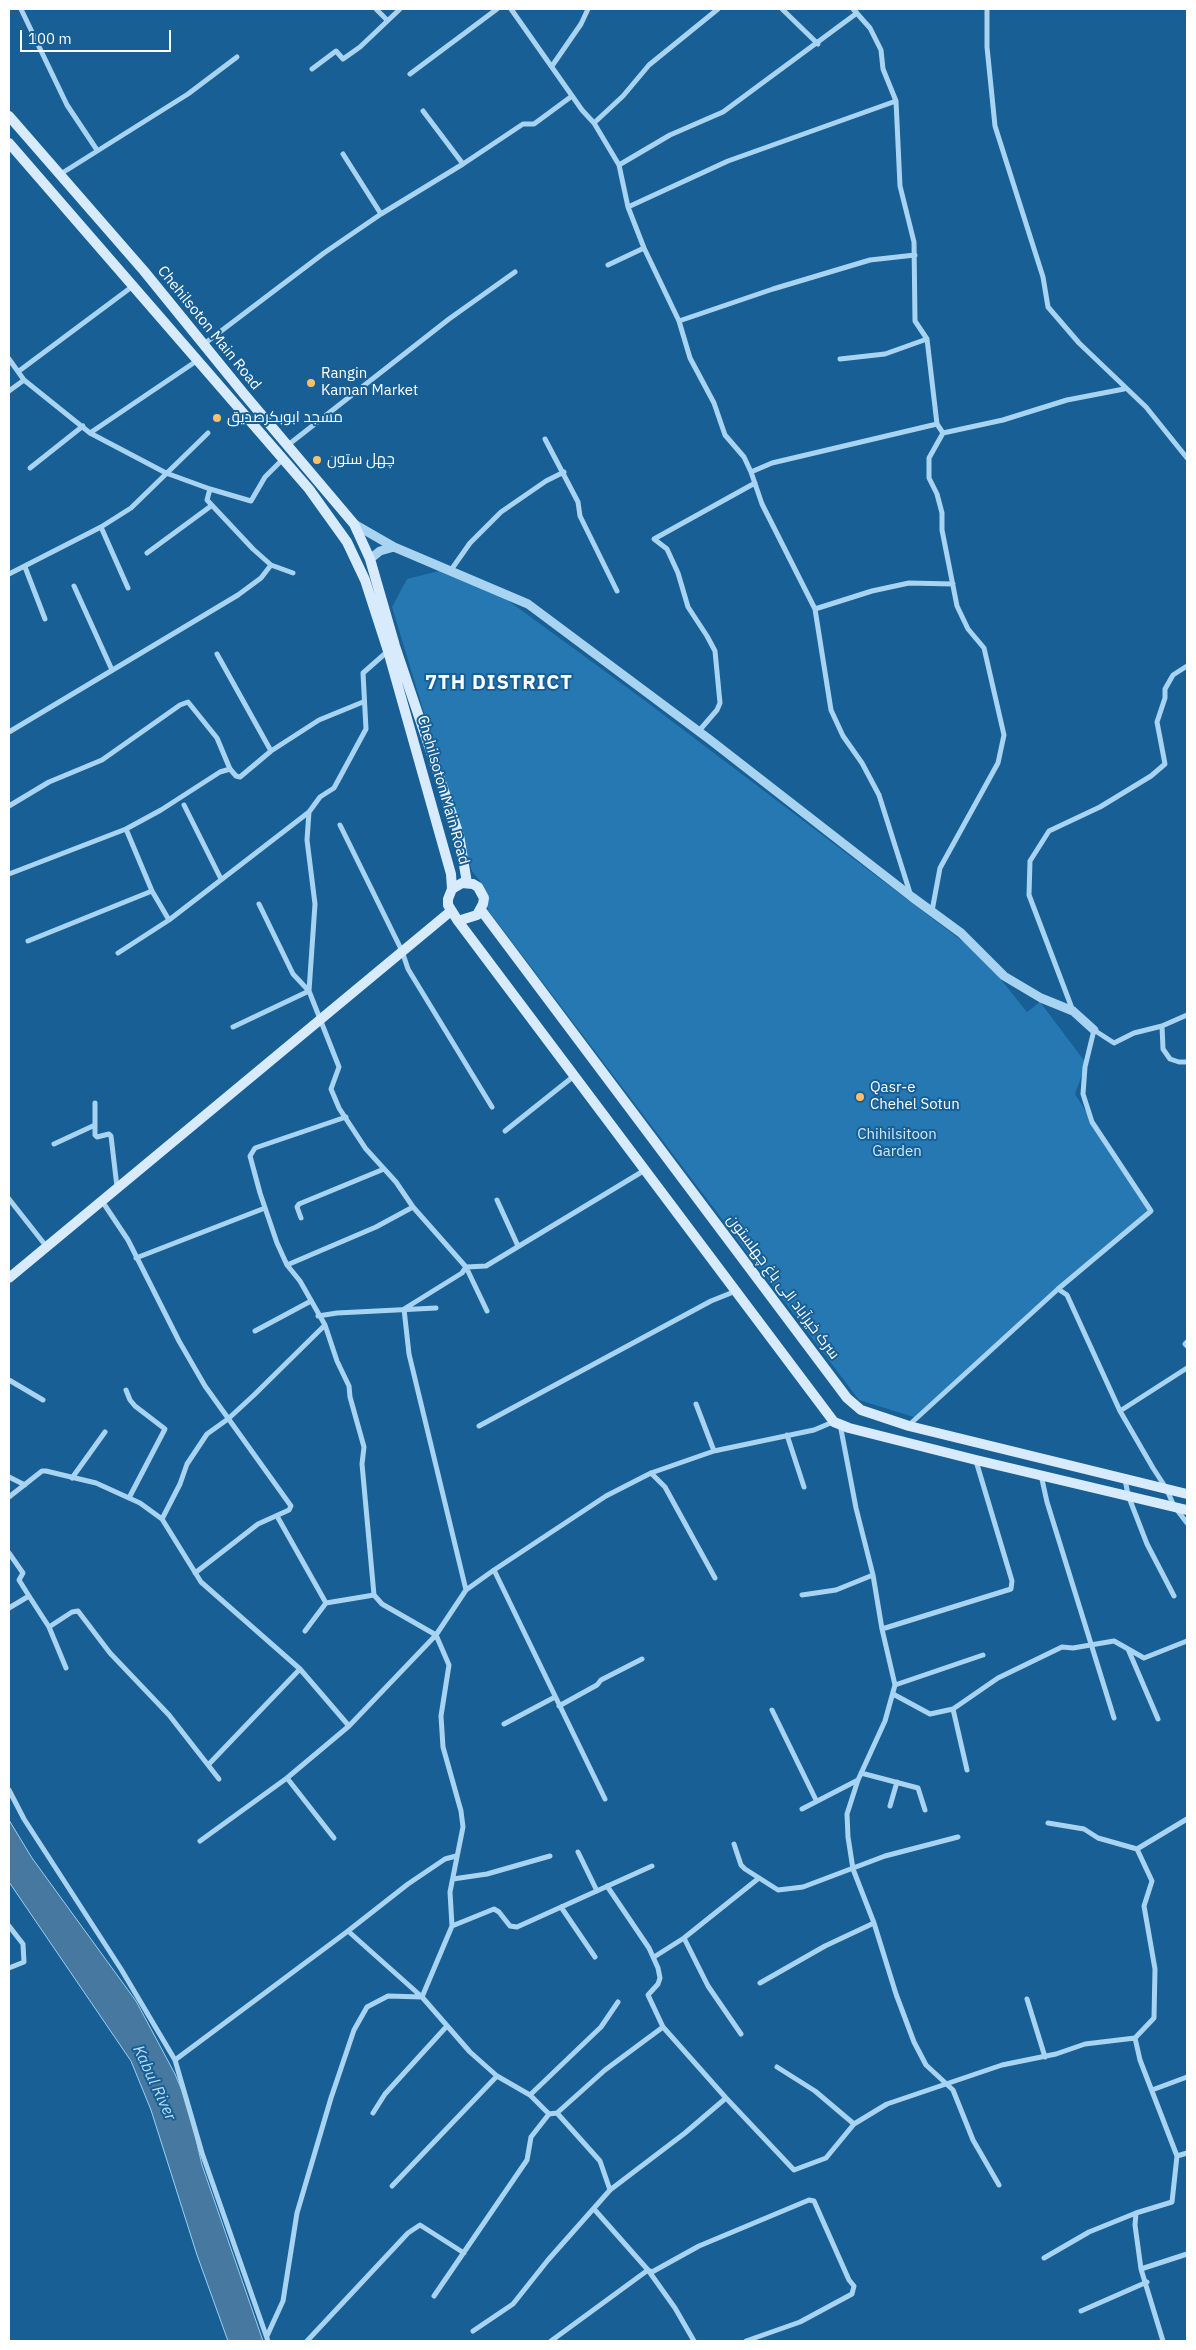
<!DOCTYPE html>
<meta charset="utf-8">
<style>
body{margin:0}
#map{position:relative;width:1196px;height:2350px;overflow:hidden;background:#175f95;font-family:"IBM Plex Sans",sans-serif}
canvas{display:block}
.frame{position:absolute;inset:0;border:10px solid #fff;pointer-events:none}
.scale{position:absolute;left:20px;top:30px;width:151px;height:22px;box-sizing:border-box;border:2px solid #fff;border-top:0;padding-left:6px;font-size:15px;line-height:18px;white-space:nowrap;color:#fff;-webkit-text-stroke:4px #175f95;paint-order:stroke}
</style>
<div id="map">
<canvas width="1196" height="2350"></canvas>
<div class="frame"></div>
<div class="scale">100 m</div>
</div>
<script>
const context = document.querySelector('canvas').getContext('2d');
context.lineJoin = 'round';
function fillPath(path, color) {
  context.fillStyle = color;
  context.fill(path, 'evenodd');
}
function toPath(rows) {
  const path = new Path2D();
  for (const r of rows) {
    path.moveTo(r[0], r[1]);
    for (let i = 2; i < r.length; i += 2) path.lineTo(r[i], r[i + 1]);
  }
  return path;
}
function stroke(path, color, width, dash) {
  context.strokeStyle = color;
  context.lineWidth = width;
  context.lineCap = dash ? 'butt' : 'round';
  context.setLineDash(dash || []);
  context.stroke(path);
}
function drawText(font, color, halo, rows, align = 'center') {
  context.font = font + ' "IBM Plex Sans",Cairo,sans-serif';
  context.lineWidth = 4;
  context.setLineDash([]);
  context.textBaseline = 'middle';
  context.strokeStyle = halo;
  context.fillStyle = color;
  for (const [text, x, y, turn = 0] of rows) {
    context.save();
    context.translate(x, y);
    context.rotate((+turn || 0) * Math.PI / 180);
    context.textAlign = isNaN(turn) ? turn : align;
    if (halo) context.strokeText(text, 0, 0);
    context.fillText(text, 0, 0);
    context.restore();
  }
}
fillPath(toPath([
 [443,570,502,596,640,697,982,956,1027,1012,1040,1002,1086,1063,1075,1094,1148,1210,917,1418,859,1400,488,910,485,893,480,881,472,871,392,607,407,579]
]), '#2678b2');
const water = toPath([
 [9,1820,32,1858,136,2001,175,2074,188,2105,202,2165,263,2341,228,2341,197,2255,151,2110,131,2061,9,1882,9,1820]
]);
fillPath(water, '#4779a0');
stroke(water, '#9bd0f3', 1);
stroke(toPath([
 [21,9,67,105,97,150],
 [376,9,387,20],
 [511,9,582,110,594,123,619,165,628,207,644,248,679,321,690,358,714,403,725,435,744,457,751,472,762,504,815,609,831,710,843,736,862,763,879,795,910,893],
 [782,9,818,44],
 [853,9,870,28,881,50,883,69,896,101,900,186,914,242,915,321,927,339,937,424,943,433,929,458,929,478,937,494,942,513,942,530,957,606,968,629,984,648,1004,735,998,763,940,868,932,911],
 [987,9,987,47,995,126,1043,277,1048,307,1079,343,1146,407,1187,458],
 [552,66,581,24,588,9],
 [312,69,336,51,343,59,360,47,400,9],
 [410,74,497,9],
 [423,111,463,164],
 [594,123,623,96,649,65,718,9],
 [343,154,381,214],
 [619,165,670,135,723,112,857,13],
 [59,175,188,94,237,57],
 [628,207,728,161,896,101],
 [608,265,644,248],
 [679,321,773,289,870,260,915,255],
 [204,344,324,253,381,214,463,164,523,124,534,124,572,96],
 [9,359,24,380,90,433,166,473,210,489,251,501,265,477,283,459],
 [840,359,885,354,927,339],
 [19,371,133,286],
 [9,391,24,380],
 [90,433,198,360],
 [943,433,1003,420,1067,400,1124,389],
 [545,439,578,502,580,516,617,591],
 [288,445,449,319,515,272],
 [30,468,83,426],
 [751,472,772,463,937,424],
 [210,489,207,500,253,549,271,565,293,573],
 [101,527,128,588],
 [147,553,211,506],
 [25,567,45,619],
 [451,570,470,543,501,512,546,481,564,472],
 [9,574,101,527,131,508,208,433],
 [74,586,112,670],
 [815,609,872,591,909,583,953,584],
 [217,654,271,751],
 [9,732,238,595,261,578,271,565],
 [698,732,717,710,720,703,715,651,707,636,688,607,678,573,667,549,654,539,755,483],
 [184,805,221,879],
 [9,806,49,782,102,760,180,705,188,702,217,738,230,769],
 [309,812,307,840,315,904,309,991,339,1067,331,1089,339,1108,366,1149,396,1182,413,1207,466,1267,487,1311],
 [340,825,402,951,408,969,492,1107],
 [126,829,152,891,169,920],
 [9,874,126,829,161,810,220,772,230,769,236,776,240,777,271,751,319,720,363,702],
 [28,941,152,891],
 [118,953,169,920,309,812,320,797,334,788,366,729,363,673,388,651],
 [1073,1011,1029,895,1030,861,1049,831,1100,807,1151,776,1165,764,1157,722,1165,698,1165,689,1173,675,1187,666],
 [1162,1026,1163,1049,1170,1059,1179,1062,1187,1062],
 [233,1027,309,991,293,974,259,904],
 [95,1103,95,1135,97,1137,109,1134,111,1136,117,1187],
 [346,1117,255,1148,250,1156,260,1193,277,1243,287,1265,300,1281,325,1325,337,1361,349,1386,350,1397,364,1447,362,1464,374,1595,382,1604,436,1635,449,1665,441,1716,443,1747,461,1811,463,1827,450,1892,452,1926,422,1997],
 [505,1131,574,1076],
 [54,1144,95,1125],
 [9,1199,46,1246],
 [497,1200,518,1246],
 [102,1201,128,1240,179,1341,205,1386,291,1506,289,1510,258,1524,195,1573],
 [301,1218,297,1207,299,1204,384,1169],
 [136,1258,265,1208],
 [287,1265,376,1227,413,1207],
 [466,1267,462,1273,404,1309,409,1354,466,1590],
 [466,1267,486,1266,645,1170],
 [1058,1289,1067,1295,1120,1411,1153,1468,1166,1488,1174,1506,1187,1523],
 [318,1316,337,1313,436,1308],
 [255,1331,311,1301],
 [1187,1342,1185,1344,1187,1346],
 [9,1380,43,1400],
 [126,1390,130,1400,135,1406,165,1429,130,1496],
 [696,1404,714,1451],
 [1120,1411,1187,1368],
 [840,1424,856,1508,873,1575,882,1629,895,1685,885,1721,858,1780,847,1814,848,1837,853,1869,874,1923,896,1994,914,2042,926,2065,953,2090,973,2140,999,2185],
 [909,1425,1058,1289,1151,1211,1092,1122,1083,1094,1085,1067,1094,1030,1114,1043,1134,1033,1162,1026,1187,1015],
 [479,1426,711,1301,736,1291],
 [787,1435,804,1487],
 [651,1473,665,1487,715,1578],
 [1041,1475,1047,1502,1114,1718],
 [9,1477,25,1485],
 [72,1478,105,1432],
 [1125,1479,1128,1495,1147,1544,1174,1596],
 [9,1497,42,1471,46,1471,96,1483,140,1503,162,1519,201,1582,300,1669,349,1726],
 [277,1516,326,1603],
 [162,1519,180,1484,187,1464,207,1434,228,1419,254,1395,325,1325],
 [9,1553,23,1573,19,1580,29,1596],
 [494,1570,605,1799],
 [802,1595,836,1590,873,1575],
 [9,1608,29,1596,49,1627,66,1668],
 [49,1627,72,1612,78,1611,110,1653,169,1715,219,1779],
 [882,1629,1011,1589,1012,1581,976,1461],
 [305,1631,326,1603,374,1595],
 [1128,1649,1158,1719],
 [895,1685,983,1655],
 [893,1694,930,1714,953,1709,998,1678,1062,1647,1073,1648,1114,1641,1144,1658,1187,1641],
 [559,1706,597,1685,601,1680,642,1659],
 [953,1709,967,1770],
 [772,1710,816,1800],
 [504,1724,555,1697],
 [209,1764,300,1669],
 [861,1773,918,1788,925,1810],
 [287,1778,334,1838],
 [9,1790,24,1819,121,1969,175,2060,202,2153,268,2341],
 [890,1806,897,1782],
 [802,1809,858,1780],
 [200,1841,287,1778,349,1726,436,1635,466,1590,494,1570,606,1496,651,1473,714,1451,814,1430,833,1422],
 [734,1844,741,1865,745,1869,778,1890,803,1887,885,1856,958,1837],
 [1137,1849,1187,1819],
 [578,1852,597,1891],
 [453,1879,487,1874,550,1856],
 [607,1886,649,1948,658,1968,660,1978,658,1984,648,1995,663,2027,726,2098,794,2170,826,2158,854,2124,887,2104,1002,2065,1056,2054,1085,2044,1135,2038,1154,2018,1155,1969,1144,1906,1152,1881,1137,1849,1098,1838,1084,1829,1048,1823],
 [561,1907,595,1957],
 [9,1926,23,1944,24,1962,9,1968],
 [452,1926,494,1909,499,1912,510,1926,517,1927,652,1866],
 [348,1931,422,1997,470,2052,497,2076,530,2095,549,2114],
 [684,1938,708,1986,741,2034],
 [654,1957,684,1938,759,1878],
 [760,1983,825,1946,874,1923],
 [1027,1999,1045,2057],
 [1135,2038,1140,2060,1177,2156,1172,2202,1136,2213,1135,2225,1141,2269,1163,2341],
 [175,2060,348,1931,408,1884,445,1859,456,1856],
 [777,2067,815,2091,854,2124],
 [1152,2090,1187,2077],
 [530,2095,601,2027,618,2002],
 [373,2113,385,2094,447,2026],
 [557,2113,605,2070,663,2027],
 [1177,2156,1187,2153],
 [392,2186,497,2076],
 [594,2209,648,2270,675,2308,694,2341],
 [1044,2258,1089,2232,1136,2213],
 [1141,2269,1187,2254],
 [434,2296,527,2160,531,2137,549,2114,557,2113,600,2161,610,2190],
 [1081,2311,1147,2282],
 [473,2331,513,2304,548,2260,610,2190,685,2133,726,2098],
 [267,2336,283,2301,297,2213,331,2098,354,2030,367,2007,388,1996,422,1997],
 [307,2341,408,2233,420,2225,464,2253],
 [551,2341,648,2270,652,2272,699,2246,809,2200,814,2201,849,2280,854,2286,852,2294,800,2322,746,2341]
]), '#a8d3f1', 5);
stroke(toPath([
 [354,524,394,547,528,604,709,739,912,897,961,933,1004,976,1041,998,1073,1011,1094,1030],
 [370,559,380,551,394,547]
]), '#a8d3f1', 9);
stroke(toPath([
 [9,116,144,271,244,394,354,524,370,559,395,646,459,835,467,883],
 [9,143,309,489,347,542,365,580,388,651,451,874,452,889],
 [462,883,473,884,478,887,484,898,483,904,477,915,458,921,448,905,448,899,452,889,462,883],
 [481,910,847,1398,861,1410,909,1426,1187,1494],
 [458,921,834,1422,849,1428,976,1460,1187,1510],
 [9,1278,451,911]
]), '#d7ebfc', 10);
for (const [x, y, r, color] of [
 [311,383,5,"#ffc068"],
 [217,418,5,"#ffc068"],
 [317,460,5,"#ffc068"],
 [860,1097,5,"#ffc068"]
]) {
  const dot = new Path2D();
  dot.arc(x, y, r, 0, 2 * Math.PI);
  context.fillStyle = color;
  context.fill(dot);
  stroke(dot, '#175f95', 2);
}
drawText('15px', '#fff', '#175f95', [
 ["Chehilsoton Main Road",209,328,51],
 ["Chehilsoton Main Road",443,790,74],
 ["سرک خیرآباد الی باغ چهلستون",783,1287,53]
]);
drawText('15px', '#fff', '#175f95', [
 ["Rangin",321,374],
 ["Kaman Market",321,391],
 ["مسجد ابوبکرصدیق",227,418],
 ["چهل ستون",327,460],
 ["Qasr-e",870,1088],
 ["Chehel Sotun",870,1105]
], 'left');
drawText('15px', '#d0e9fc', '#175f95', [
 ["Chihilsitoon",897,1135],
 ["Garden",897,1152]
]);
drawText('italic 16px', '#b5dcf8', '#175f95', [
 ["Kabul River",154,2083,65]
]);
context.letterSpacing = '1px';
drawText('bold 20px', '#fff', '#175f95', [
 ["7TH DISTRICT",499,683]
]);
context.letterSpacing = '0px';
</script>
